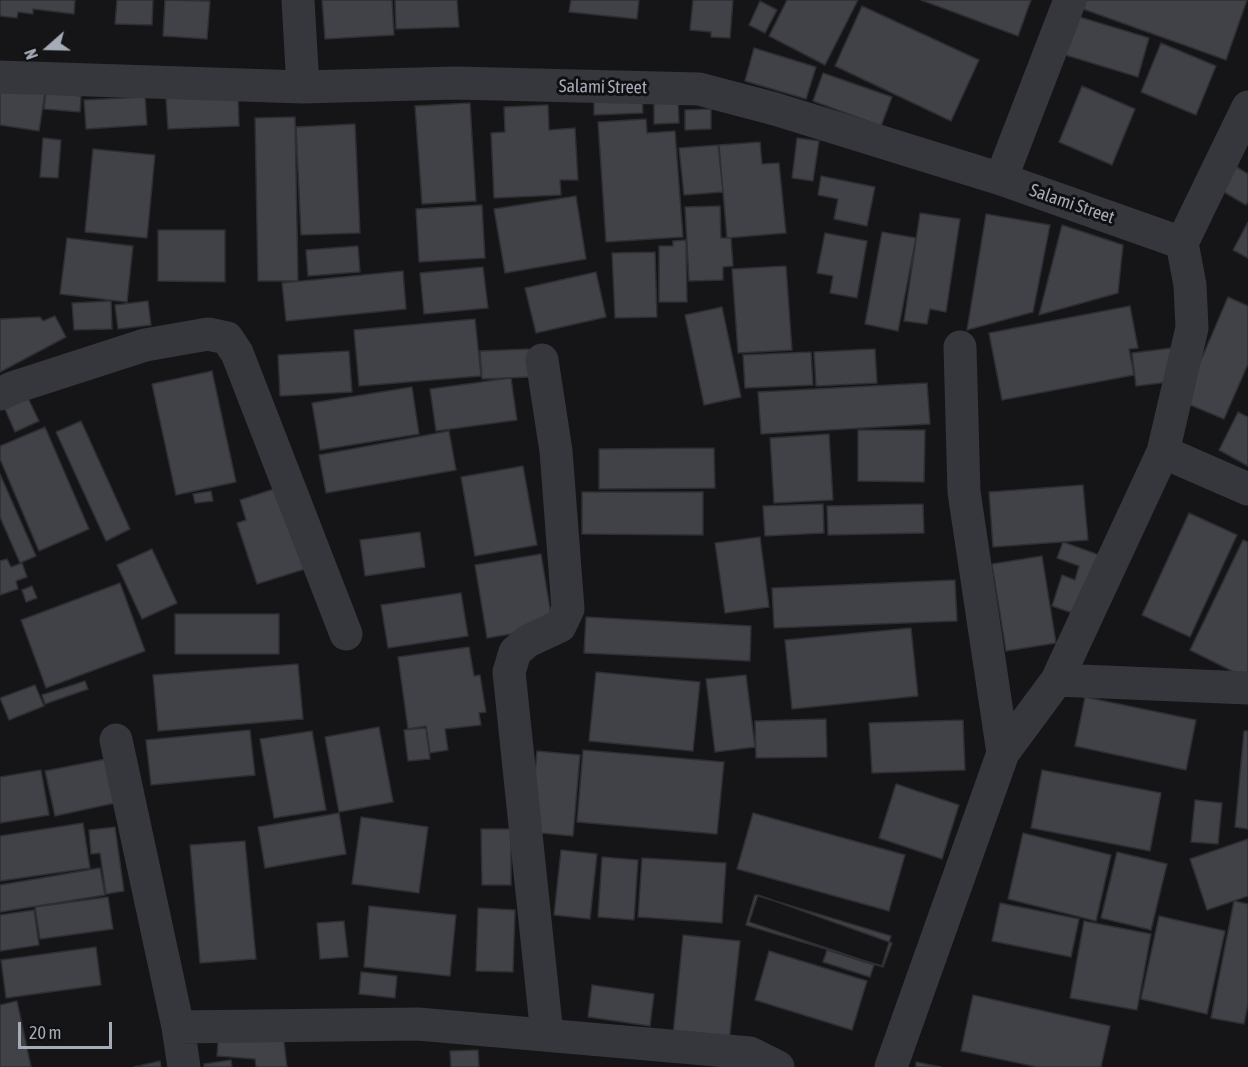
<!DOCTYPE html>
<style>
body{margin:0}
#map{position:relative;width:1248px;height:1067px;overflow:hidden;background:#151517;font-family:"Asap Condensed",sans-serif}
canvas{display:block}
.north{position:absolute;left:18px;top:18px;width:60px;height:60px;-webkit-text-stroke:4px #101012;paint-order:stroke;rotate:250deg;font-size:16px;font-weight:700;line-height:24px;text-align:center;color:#a5acb8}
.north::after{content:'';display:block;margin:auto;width:21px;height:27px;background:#a5acb8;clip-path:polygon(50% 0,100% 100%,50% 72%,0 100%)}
.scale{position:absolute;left:18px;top:1022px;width:94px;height:27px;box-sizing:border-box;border:3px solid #a5acb8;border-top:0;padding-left:8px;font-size:18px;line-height:21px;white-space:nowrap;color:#a5acb8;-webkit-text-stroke:4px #101012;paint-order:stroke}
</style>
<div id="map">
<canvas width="1248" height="1067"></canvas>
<div class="north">N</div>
<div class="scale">20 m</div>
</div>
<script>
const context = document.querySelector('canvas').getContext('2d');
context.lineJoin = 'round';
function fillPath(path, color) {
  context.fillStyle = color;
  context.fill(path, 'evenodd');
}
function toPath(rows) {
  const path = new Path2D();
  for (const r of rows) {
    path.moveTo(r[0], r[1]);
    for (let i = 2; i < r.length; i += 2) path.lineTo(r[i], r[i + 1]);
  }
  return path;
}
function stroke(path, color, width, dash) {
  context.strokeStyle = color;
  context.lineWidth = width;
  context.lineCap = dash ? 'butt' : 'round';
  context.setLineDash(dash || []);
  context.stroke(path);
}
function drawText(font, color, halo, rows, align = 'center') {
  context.font = font + ' "Asap Condensed",sans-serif';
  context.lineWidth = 6;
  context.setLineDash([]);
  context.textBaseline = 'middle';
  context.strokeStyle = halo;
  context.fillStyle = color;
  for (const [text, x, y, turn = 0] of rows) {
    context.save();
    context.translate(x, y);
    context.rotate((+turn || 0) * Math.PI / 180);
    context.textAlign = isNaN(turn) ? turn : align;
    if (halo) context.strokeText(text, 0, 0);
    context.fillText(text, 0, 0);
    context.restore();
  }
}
const building = toPath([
 [0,0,75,0,74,14,33,9,33,14,18,12,17,18,0,16,0,0],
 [117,0,153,0,152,25,115,24,117,0],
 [165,0,210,1,207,39,163,36,165,0],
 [322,0,392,0,394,35,325,39,322,0],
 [395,0,457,0,459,27,396,29,395,0],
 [571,0,639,0,637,19,569,12,571,0],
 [693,0,733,0,730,38,711,37,711,32,690,30,693,0],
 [787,0,858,0,825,65,769,36,787,0],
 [921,0,1031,0,1018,36,921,0],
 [1086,0,1247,0,1226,60,1083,9,1086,0],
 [760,1,777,10,765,33,749,25,760,1],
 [862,6,979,60,951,121,835,66,862,6],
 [1073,15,1149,38,1138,77,1062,54,1073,15],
 [1161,43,1216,66,1196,115,1141,92,1161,43],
 [754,48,816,67,806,99,745,81,754,48],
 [823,73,892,97,881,126,813,101,823,73],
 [0,86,45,92,39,131,0,125,0,86],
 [1082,86,1135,109,1112,165,1059,142,1082,86],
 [46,92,81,96,80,112,44,109,46,92],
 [238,95,239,126,168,129,166,98,238,95],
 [145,97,147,125,86,129,84,100,145,97],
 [642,97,643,113,594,115,594,99,642,97],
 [678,99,679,123,654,124,654,100,678,99],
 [470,103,476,201,422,204,415,106,470,103],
 [548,105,549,130,575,128,578,180,560,180,561,195,494,198,491,133,505,132,504,107,548,105],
 [711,109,711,129,685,130,685,110,711,109],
 [295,117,298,281,258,281,255,118,295,117],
 [646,119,647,133,675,131,683,237,606,242,598,122,646,119],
 [355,124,360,233,301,235,296,127,355,124],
 [43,138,61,140,58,178,40,177,43,138],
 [797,138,819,141,813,181,792,178,797,138],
 [760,142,762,164,779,163,786,233,727,238,719,145,760,142],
 [718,145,723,192,684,195,679,148,718,145],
 [93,149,155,155,147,238,85,232,93,149],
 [1225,160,1248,174,1248,202,1246,205,1212,185,1225,160],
 [821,176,875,187,867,226,834,219,838,199,818,195,821,176],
 [576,196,586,259,505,273,494,209,576,196],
 [482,205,485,258,419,262,416,209,482,205],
 [720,206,721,238,731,238,733,266,723,267,723,280,689,281,685,207,720,206],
 [920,213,960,219,946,312,930,309,927,324,904,321,920,213],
 [986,214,1050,225,1033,312,967,330,986,214],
 [1248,222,1248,258,1233,250,1248,222],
 [1062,225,1123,245,1118,293,1039,315,1062,225],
 [158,230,225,230,225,282,158,281,158,230],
 [882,232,916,238,898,331,865,324,882,232],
 [825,233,867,241,857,298,830,293,833,276,817,273,825,233],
 [67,238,133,246,127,302,60,294,67,238],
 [686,240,687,302,659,302,659,246,673,246,673,241,686,240],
 [358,246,360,272,308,276,306,250,358,246],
 [655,252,657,317,615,318,612,253,655,252],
 [786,266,792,350,738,353,732,269,786,266],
 [483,267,488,308,424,314,420,273,483,267],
 [403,271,406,309,286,321,282,283,403,271],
 [596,272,606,317,536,333,525,288,596,272],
 [1228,297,1248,306,1248,364,1224,419,1183,402,1228,297],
 [111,301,112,329,74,330,72,303,111,301],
 [148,301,151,325,118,329,115,305,148,301],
 [1130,306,1138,348,1129,349,1134,375,1002,400,989,333,1130,306],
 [722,307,741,397,704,405,685,315,722,307],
 [55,316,66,337,0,372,0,319,40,317,43,321,55,316],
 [475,319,481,376,359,386,354,330,475,319],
 [1172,348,1177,381,1136,386,1132,353,1172,348],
 [529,349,530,377,482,379,480,351,529,349],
 [875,349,877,383,816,386,814,352,875,349],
 [349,351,352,392,280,396,278,355,349,351],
 [811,352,813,385,745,388,743,355,811,352],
 [212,371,236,482,176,495,152,384,212,371],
 [511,378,517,420,436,431,430,389,511,378],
 [927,383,930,424,761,434,758,392,927,383],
 [412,387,419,434,320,450,312,403,412,387],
 [28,398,39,421,15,432,5,409,28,398],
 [1238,412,1248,417,1248,466,1219,450,1238,412],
 [81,421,130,529,106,541,56,432,81,421],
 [45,427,89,529,39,551,0,459,0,446,45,427],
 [858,430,925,430,924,482,858,481,858,430],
 [449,431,456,470,326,493,319,455,449,431],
 [829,434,833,500,774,503,770,438,829,434],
 [714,448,715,488,599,489,599,449,714,448],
 [523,466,537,545,475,556,461,477,523,466],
 [0,474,36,556,20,563,0,517,0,474],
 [1083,485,1088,540,993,547,989,492,1083,485],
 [280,487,305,569,257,584,237,523,246,520,240,500,280,487],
 [211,491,213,501,195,503,193,494,211,491],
 [582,492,703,492,703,535,582,534,582,492],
 [823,504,824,533,765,536,763,506,823,504],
 [923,504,924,533,828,535,827,506,923,504],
 [1189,513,1237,535,1190,637,1142,615,1189,513],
 [420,532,425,567,365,576,360,540,420,532],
 [760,537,769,607,725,613,715,543,760,537],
 [1243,540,1248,542,1248,679,1190,650,1243,540],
 [1063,542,1102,556,1081,616,1052,606,1062,575,1075,580,1079,566,1057,558,1063,542],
 [152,549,177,603,142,619,117,565,152,549],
 [541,554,553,627,487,638,475,565,541,554],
 [1042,556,1056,643,1006,651,992,564,1042,556],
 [7,559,11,567,22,563,27,577,16,581,18,589,0,595,0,561,7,559],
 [955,580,957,621,774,628,772,588,955,580],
 [120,583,145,651,46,688,21,620,120,583],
 [32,586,37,598,26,602,22,590,32,586],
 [461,593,468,636,388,648,381,605,461,593],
 [175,614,279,614,279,654,175,654,175,614],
 [586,617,751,626,750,661,584,653,586,617],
 [911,628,918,696,792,709,785,640,911,628],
 [469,647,474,676,480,675,486,712,479,713,481,725,445,729,448,750,430,753,426,726,408,729,398,657,469,647],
 [298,664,303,719,158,731,153,675,298,664],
 [596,672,700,682,693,751,589,741,596,672],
 [746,675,755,747,715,752,706,679,746,675],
 [85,681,88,689,45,704,42,695,85,681],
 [35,685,44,706,9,720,0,698,35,685],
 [1085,697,1196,720,1186,770,1075,746,1085,697],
 [826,719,827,757,756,758,755,721,826,719],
 [963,720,965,770,872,773,869,723,963,720],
 [379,727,393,802,339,812,325,737,379,727],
 [426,728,430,759,408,761,404,730,426,728],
 [250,730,255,775,151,785,146,740,250,730],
 [312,731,326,810,274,818,260,739,312,731],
 [1244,731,1248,731,1248,829,1235,827,1244,731],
 [583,750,724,762,717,834,577,822,583,750],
 [537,751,580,755,573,836,530,832,537,751],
 [106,759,115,803,55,816,45,771,106,759],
 [41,770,49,815,0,823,0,777,41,770],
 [1042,770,1161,793,1150,851,1031,828,1042,770],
 [896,784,959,805,942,859,879,838,896,784],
 [1195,800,1222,803,1218,844,1191,842,1195,800],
 [339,813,346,854,265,868,258,827,339,813],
 [753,813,905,855,889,911,737,869,753,813],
 [361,817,428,827,419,893,352,884,361,817],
 [83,823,90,868,0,881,0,836,83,823],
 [115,827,124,891,106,894,100,853,91,854,89,830,115,827],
 [481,829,511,829,511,885,482,885,481,829],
 [1023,833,1111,855,1096,921,1008,899,1023,833],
 [1248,839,1248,896,1207,910,1190,859,1248,839],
 [245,841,256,959,200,963,190,845,245,841],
 [561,850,597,854,590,919,554,915,561,850],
 [1117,852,1167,864,1151,930,1101,918,1117,852],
 [602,857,638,860,634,920,598,917,602,857],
 [642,858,726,863,722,923,638,917,642,858],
 [100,868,105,895,0,912,0,885,100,868],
 [755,895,891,936,882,966,746,925,755,895],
 [758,895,892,943,883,967,749,922,758,895],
 [108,897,113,929,40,939,35,907,108,897],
 [1234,901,1248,904,1248,1004,1244,1024,1211,1018,1234,901],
 [1000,903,1079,919,1071,957,992,941,1000,903],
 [369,906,456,915,450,976,364,967,369,906],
 [478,908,515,910,513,972,476,971,478,908],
 [34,910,39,945,0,951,0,915,34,910],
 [1159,916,1225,931,1207,1014,1141,999,1159,916],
 [344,921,348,957,320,959,317,923,344,921],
 [1084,921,1151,934,1137,1010,1070,998,1084,921],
 [683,935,740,941,729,1042,673,1035,683,935],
 [96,947,101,985,6,998,1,960,96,947],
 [827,950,874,965,870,977,823,962,827,950],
 [769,951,867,981,852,1030,755,1000,769,951],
 [361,972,397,976,395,998,359,994,361,972],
 [592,985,654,994,650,1026,588,1017,592,985],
 [973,995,1110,1026,1101,1067,1037,1067,961,1051,973,995],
 [17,1001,31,1067,0,1067,0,1005,17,1001],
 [219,1030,283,1034,287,1067,256,1067,255,1059,217,1056,219,1030],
 [478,1050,479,1067,451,1067,450,1051,478,1050],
 [231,1060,232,1067,204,1067,204,1064,231,1060],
 [160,1061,161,1067,134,1067,160,1061],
 [916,1062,941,1067,916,1067,916,1062]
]);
fillPath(building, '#414247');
stroke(building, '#2e2f33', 1.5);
stroke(toPath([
 [298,0,303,87],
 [0,77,303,87,456,83,699,89,775,109,1001,179,1182,243],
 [1001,179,1070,0],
 [960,347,964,492,1003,753],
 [542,360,556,451,568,609,560,626,528,641,515,652,509,672,547,1035],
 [0,394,12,388,145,345,208,334,227,338,237,353,346,634],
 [1163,452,1248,489],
 [1057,680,1248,688],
 [116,740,178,1027,184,1067],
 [178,1027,418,1024,750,1053,778,1067],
 [891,1067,1003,753,1057,680,1163,452,1192,328,1190,285,1182,243,1248,107]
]), '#35373c', 33);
drawText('18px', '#a5acb8', '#101012', [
 ["Salami Street",603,87,1],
 ["Salami Street",1072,204,19]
]);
</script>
